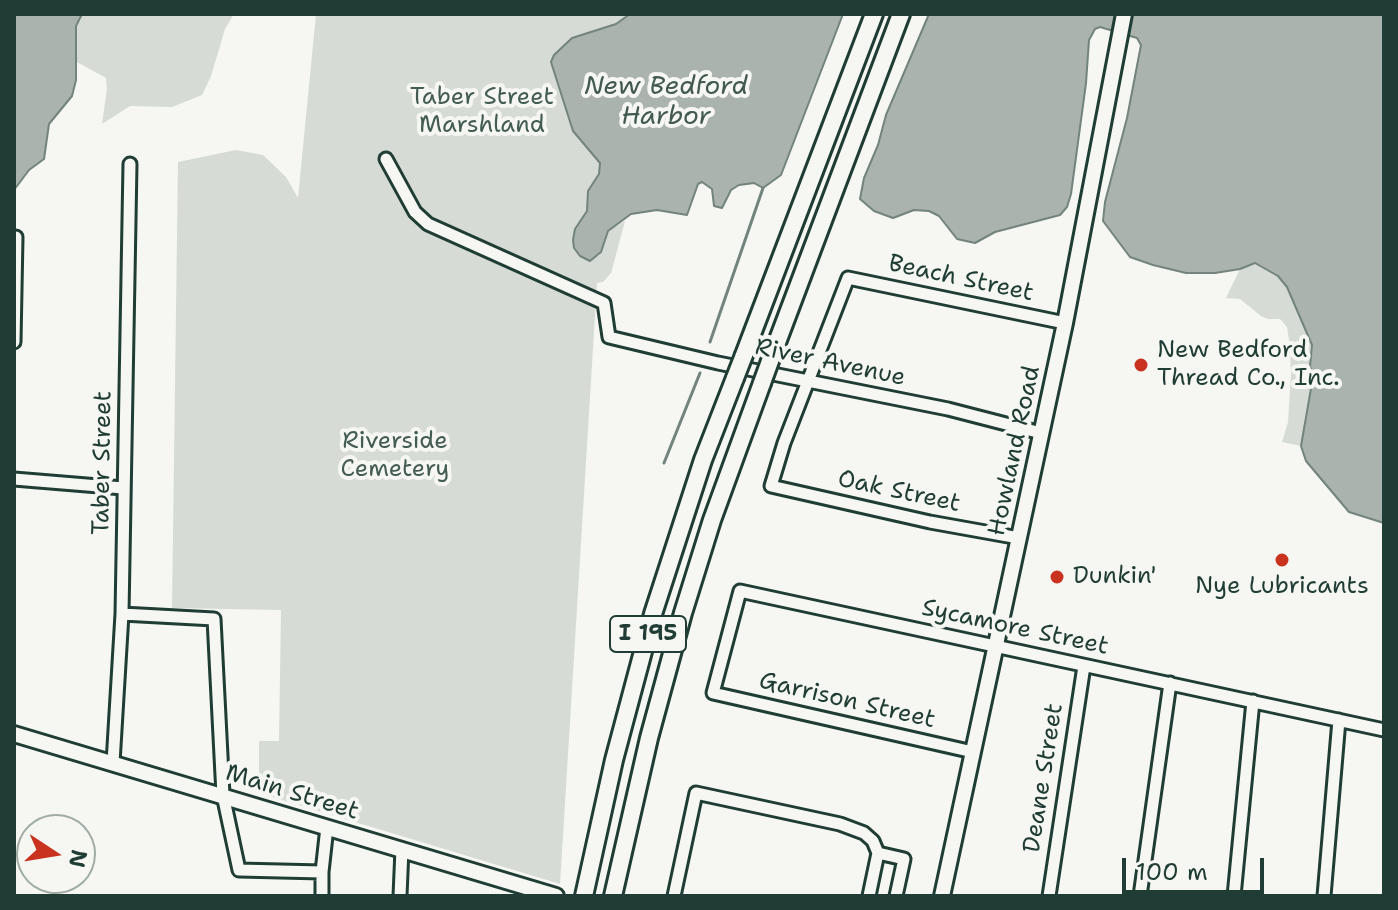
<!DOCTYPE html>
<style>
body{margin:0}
#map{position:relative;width:1398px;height:910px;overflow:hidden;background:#f6f6f2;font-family:"Shantell Sans",sans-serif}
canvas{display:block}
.frame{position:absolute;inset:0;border:16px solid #1f3d34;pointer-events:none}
.north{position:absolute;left:16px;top:814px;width:80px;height:80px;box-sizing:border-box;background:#f6f6f2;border:2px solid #a0aca6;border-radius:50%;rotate:102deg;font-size:22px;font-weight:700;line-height:32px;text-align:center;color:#1f3d34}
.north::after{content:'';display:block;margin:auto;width:28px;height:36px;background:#c8321e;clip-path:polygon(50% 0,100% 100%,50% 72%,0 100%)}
.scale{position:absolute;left:1122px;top:858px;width:142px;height:36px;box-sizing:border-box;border:4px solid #1f3d34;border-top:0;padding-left:10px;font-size:24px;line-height:28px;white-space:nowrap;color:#1f3d34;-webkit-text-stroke:6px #f6f6f2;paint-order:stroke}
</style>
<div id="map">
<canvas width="1398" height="910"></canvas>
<div class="frame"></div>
<div class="north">N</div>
<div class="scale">100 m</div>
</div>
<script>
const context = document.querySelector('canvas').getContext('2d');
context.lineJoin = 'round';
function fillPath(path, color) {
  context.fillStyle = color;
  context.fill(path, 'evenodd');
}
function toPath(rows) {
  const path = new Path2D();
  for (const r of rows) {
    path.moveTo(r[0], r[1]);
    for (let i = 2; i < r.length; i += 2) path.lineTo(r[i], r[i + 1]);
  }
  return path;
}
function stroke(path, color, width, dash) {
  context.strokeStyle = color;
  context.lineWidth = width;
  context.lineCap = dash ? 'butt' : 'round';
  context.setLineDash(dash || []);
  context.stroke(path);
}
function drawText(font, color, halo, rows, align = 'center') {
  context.font = font + ' "Shantell Sans",sans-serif';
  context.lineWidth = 8;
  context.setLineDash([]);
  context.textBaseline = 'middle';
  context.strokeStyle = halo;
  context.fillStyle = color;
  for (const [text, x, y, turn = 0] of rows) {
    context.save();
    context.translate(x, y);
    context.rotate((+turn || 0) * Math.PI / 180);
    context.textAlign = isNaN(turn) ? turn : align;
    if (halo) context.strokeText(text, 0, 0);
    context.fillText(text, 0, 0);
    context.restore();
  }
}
fillPath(toPath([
 [82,14,234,14,225,29,211,76,202,95,172,107,130,106,102,124,107,89,106,78,77,62,76,26],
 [316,14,630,14,613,26,595,30,598,158,600,163,599,174,588,191,587,211,575,229,599,256,608,231,625,221,611,273,603,282,597,283,560,884,259,793,259,741,279,741,281,610,172,608,178,162,236,150,263,155,286,177,298,198],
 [1250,264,1261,265,1278,276,1287,287,1311,338,1310,366,1313,377,1301,446,1282,442,1288,422,1291,374,1290,346,1287,327,1280,319,1268,319,1261,316,1240,299,1226,298,1240,269]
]), '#d6dbd6');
const water = toPath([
 [14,14,82,14,76,26,76,80,72,96,49,124,44,159,29,170,14,190,14,14],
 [630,14,843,14,781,175,763,188,754,183,739,185,731,190,722,208,714,206,712,189,702,182,698,184,687,215,657,210,631,214,608,231,601,252,590,261,580,256,574,248,573,240,575,229,587,211,588,191,599,174,600,163,573,131,551,62,554,55,572,38,616,24,630,14],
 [929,14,1384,14,1384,523,1349,512,1306,461,1301,446,1313,377,1310,366,1312,345,1287,287,1278,276,1255,263,1240,269,1215,273,1186,273,1153,265,1130,257,1103,221,1105,202,1127,118,1141,45,1137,38,1100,27,1095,29,1089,40,1086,83,1071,194,1067,207,1060,215,995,232,975,243,957,239,939,216,929,211,914,210,893,218,874,211,860,199,864,178,878,145,886,115,929,14]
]);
fillPath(water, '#aab3ae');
stroke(water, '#72847d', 2);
stroke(toPath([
 [710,342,763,188],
 [664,463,700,373]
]), '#72847d', 3);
const minor = toPath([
 [386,159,415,212,428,224,604,303,609,337,718,363,948,409,1041,433],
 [14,342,16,237],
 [14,479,123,488],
 [1019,538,930,522,771,486,784,443,848,278,1065,323],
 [122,614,214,619,223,795,239,870,322,872,327,827],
 [973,752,713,693,740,591,1384,730],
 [113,763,122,614,130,164],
 [878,853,904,859,896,896],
 [322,872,322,896],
 [400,896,402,849],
 [674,896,696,793,840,824,864,833,873,841,878,853,869,896],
 [1049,896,1084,666],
 [1140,896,1170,683],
 [1234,896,1253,701],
 [1324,896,1339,720]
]);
const major = toPath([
 [14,734,556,896],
 [942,896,1065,323,1124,14]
]);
const highway = toPath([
 [744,355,874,14],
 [770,361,901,14],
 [584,896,614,760,653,614,703,460,735,378],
 [613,896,649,738,683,613,712,520,762,383]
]);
stroke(minor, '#1f3d34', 17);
stroke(major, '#1f3d34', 20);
stroke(highway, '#1f3d34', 22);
stroke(minor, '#f6f6f2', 11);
stroke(major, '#f6f6f2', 14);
stroke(highway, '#f6f6f2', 16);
const highwayBridge = toPath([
 [735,378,744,355],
 [762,383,770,361]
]);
stroke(highwayBridge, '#1f3d34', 22, []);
stroke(highwayBridge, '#f6f6f2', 16);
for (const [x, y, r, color] of [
 [1141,365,8,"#c8321e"],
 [1282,560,8,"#c8321e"],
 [1057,577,8,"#c8321e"]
]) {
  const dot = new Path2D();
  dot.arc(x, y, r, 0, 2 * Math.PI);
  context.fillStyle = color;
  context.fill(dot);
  stroke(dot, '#f6f6f2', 3);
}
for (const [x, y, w] of [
 [648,634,76]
]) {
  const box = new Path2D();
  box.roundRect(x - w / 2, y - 18, w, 36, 6);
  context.fillStyle = '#f6f6f2';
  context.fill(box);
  stroke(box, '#1f3d34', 2);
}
drawText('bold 22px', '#1f3d34', null, [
 ["I 195",648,634]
]);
drawText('24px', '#445d54', '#f6f6f2', [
 ["Taber Street",482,98],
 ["Marshland",482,126],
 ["Riverside",395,442],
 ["Cemetery",395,470]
]);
drawText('24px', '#1f3d34', '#f6f6f2', [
 ["Beach Street",961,279,12],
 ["River Avenue",830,363,12],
 ["Howland Road",1015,451,-78],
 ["Taber Street",103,463,-89],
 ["Oak Street",899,492,12],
 ["Sycamore Street",1015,628,12],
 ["Garrison Street",847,701,13],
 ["Deane Street",1044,778,-81],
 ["Main Street",292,793,17]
]);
drawText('24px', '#1f3d34', '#f6f6f2', [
 ["New Bedford",1157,351],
 ["Thread Co., Inc.",1157,379],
 ["Dunkin'",1073,577],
 ["Nye Lubricants",1282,587,"center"]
], 'left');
drawText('italic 26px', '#425a52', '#f6f6f2', [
 ["New Bedford",666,87],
 ["Harbor",666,117]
]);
</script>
